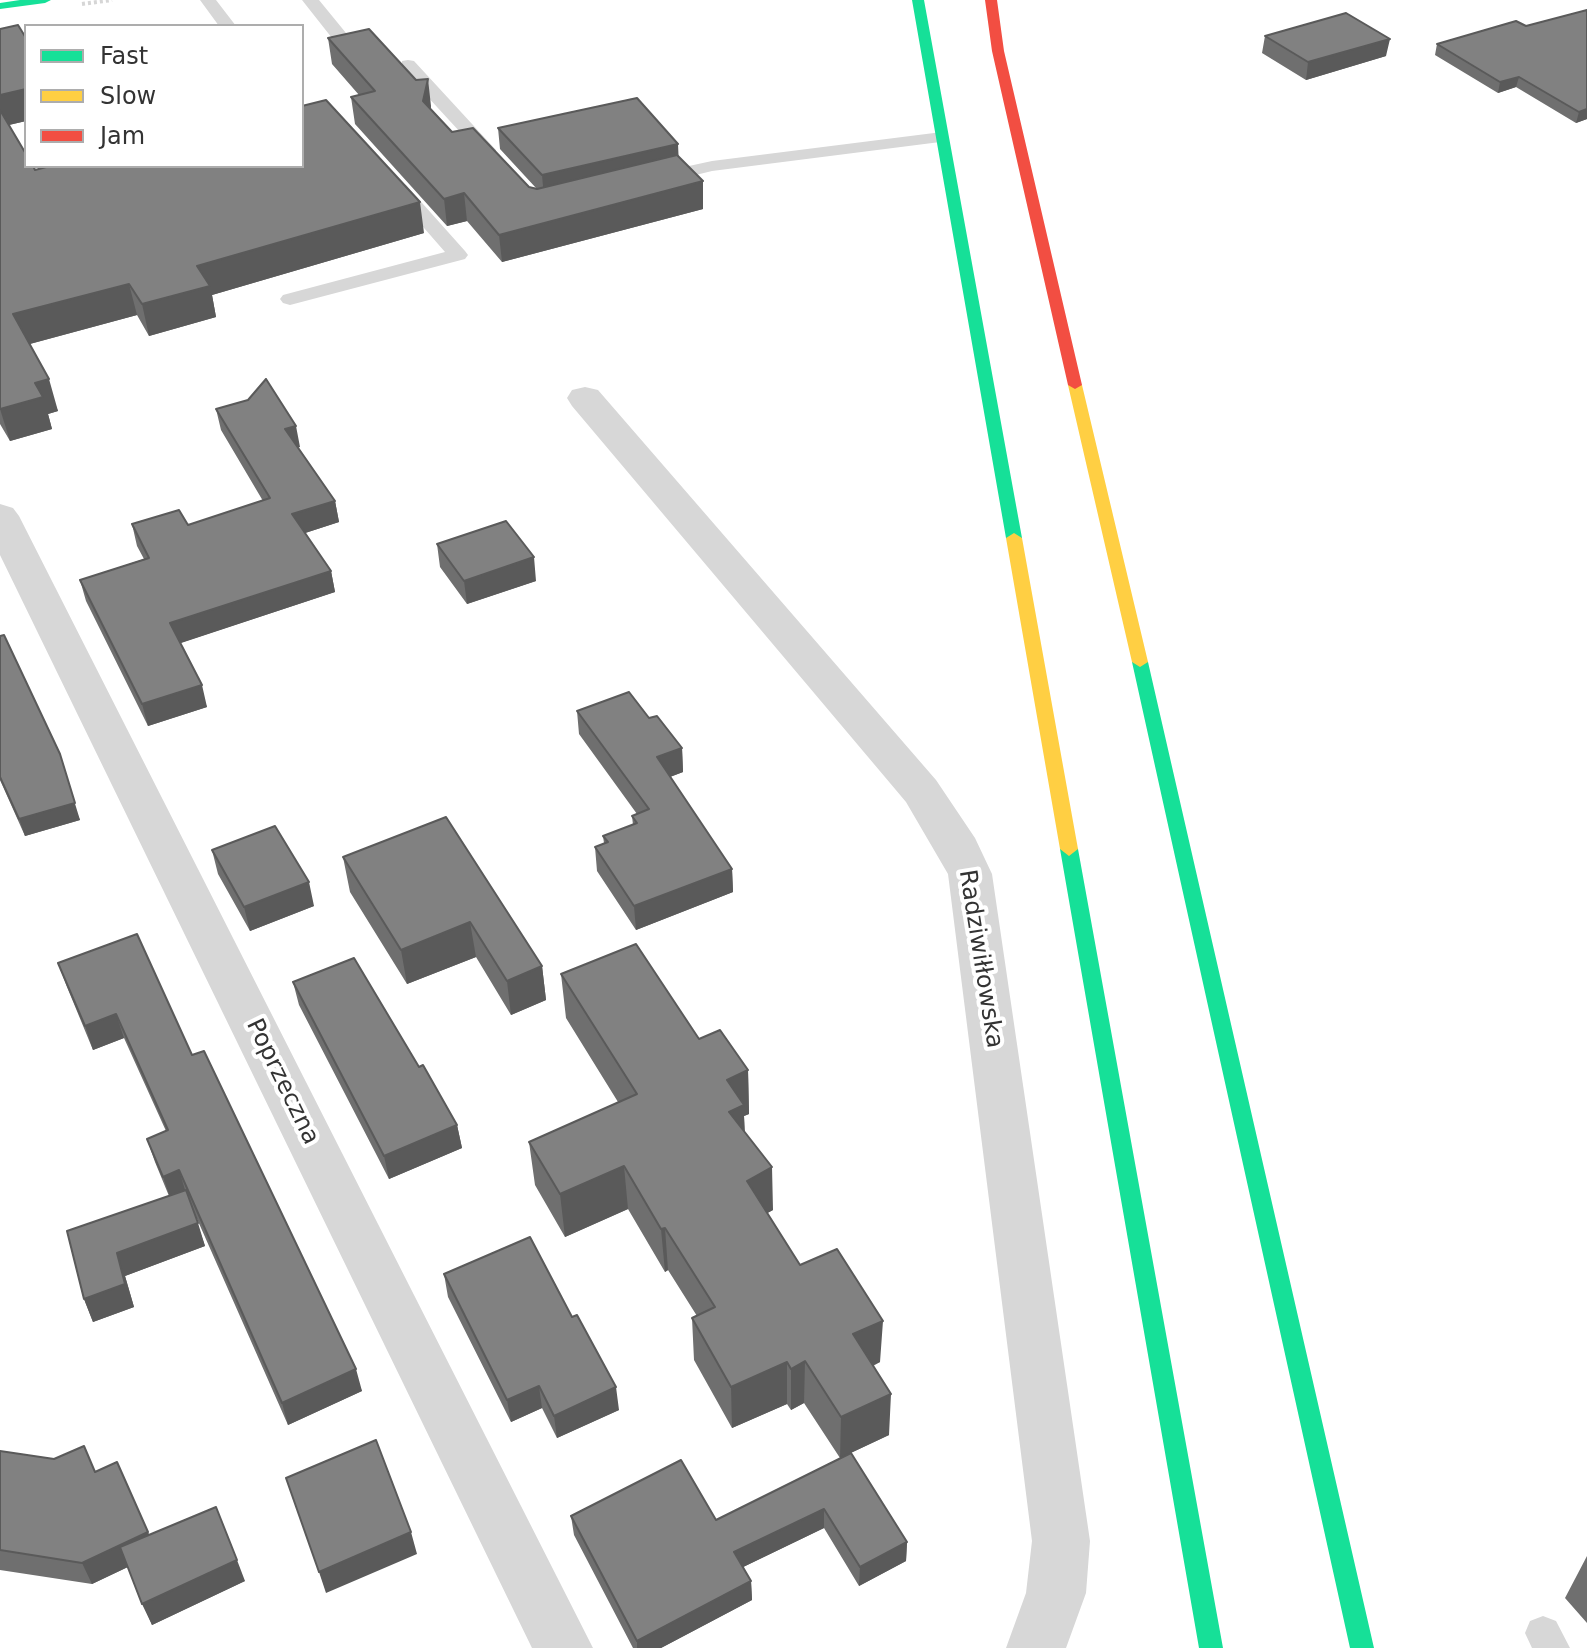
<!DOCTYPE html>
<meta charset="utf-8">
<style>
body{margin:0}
#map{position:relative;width:1587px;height:1648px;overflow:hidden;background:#fff;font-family:"DejaVu Sans",sans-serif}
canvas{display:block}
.legend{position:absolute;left:24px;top:24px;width:280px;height:144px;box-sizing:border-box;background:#fff;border:2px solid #adadad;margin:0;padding:10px 14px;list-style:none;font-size:24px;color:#333}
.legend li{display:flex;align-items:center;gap:16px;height:40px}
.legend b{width:40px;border:2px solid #adadad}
</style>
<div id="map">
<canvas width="1587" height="1648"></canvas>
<ul class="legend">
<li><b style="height:10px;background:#16e098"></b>Fast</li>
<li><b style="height:10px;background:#ffcf43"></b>Slow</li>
<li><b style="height:10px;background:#f24e42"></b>Jam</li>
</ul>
</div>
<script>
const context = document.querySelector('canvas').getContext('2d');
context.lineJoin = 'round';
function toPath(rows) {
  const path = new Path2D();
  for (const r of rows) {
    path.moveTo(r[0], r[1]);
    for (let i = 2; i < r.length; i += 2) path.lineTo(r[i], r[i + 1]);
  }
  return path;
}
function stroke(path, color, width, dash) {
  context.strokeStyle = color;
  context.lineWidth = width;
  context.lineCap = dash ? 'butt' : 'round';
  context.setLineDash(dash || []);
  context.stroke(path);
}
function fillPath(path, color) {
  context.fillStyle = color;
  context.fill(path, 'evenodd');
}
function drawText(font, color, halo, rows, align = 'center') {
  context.font = font + ' "DejaVu Sans",sans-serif';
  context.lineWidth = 8;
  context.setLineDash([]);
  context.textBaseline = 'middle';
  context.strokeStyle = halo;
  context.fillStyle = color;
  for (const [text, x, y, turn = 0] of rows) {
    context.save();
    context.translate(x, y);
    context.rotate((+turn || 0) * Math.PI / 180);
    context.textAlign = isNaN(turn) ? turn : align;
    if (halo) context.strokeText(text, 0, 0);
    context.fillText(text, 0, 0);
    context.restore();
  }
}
stroke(toPath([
 [82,4,112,0]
]), '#d6d6d6', 4, [3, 3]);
fillPath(toPath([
 [200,0,216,0,236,26,219,26,200,0],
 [302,0,319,0,355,44,355,52,343,52,302,0],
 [408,60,414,61,496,150,496,158,484,158,402,69,402,61,408,60],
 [942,132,948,133,948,141,712,171,659,184,650,178,652,174,712,161,942,132],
 [399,183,406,185,465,251,468,255,465,259,290,305,283,303,280,299,283,295,445,252,390,189,399,183],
 [1543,1616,1556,1621,1570,1648,1532,1648,1525,1633,1530,1621,1543,1616]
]), '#d7d7d7');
fillPath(toPath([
 [585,387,598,390,936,780,975,838,992,874,1090,1541,1086,1593,1066,1648,1006,1648,1026,1593,1032,1541,948,874,906,802,572,406,567,398,572,390,585,387],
 [0,504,13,508,19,516,593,1648,532,1648,0,555,0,504]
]), '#d7d7d7');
fillPath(toPath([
 [20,0,51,0,45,3,0,9,0,3,20,0],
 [912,0,924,0,1022,538,1014,543,1006,538,912,0],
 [1140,657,1148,662,1374,1648,1350,1648,1132,662,1140,657],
 [1069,842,1078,849,1223,1648,1199,1648,1060,849,1069,842]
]), '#16e098');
fillPath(toPath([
 [1075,381,1082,385,1148,662,1140,667,1132,662,1068,385,1075,381],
 [1014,533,1022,538,1078,849,1069,856,1060,849,1006,538,1014,533]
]), '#ffcf43');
fillPath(toPath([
 [985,0,997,0,1004,51,1082,385,1075,389,1068,385,992,51,985,0]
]), '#f24e42');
fillPath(toPath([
 [1516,21,1587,119,1576,123,1516,87,1498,93,1435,55,1437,44],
 [0,29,26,38,26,121,9,125,35,170,424,233,212,295,216,317,149,336,137,315,30,344,58,411,48,414,52,429,10,441,0,424],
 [1265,36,1386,56,1306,80,1262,53],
 [328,38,431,106,431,109,452,132,529,187,536,188,500,149,498,128,678,144,678,156,703,181,703,209,502,262,467,221,447,226,355,124,351,97,359,95,332,64],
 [216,409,300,447,298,447,335,501,339,522,305,533,331,571,335,592,180,643,207,707,148,726,86,601,80,580,144,559,137,546,132,524,188,525,263,501,221,430],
 [437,544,536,581,467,604,440,567],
 [0,636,80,820,25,836,0,780],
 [577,711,649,718,682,748,683,772,670,777,732,869,733,892,636,930,597,871,595,847,604,843,603,836,633,825,632,816,637,814,579,734],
 [446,817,542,966,546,1000,511,1015,476,957,407,984,350,892,343,857],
 [212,850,314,906,250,931,218,874],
 [58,963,192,1055,362,1391,288,1425,190,1203,205,1246,125,1276,134,1307,93,1322,84,1299,169,1196,155,1162,147,1139,166,1131,124,1038,93,1050,67,987],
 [561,974,699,1039,748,1070,749,1114,744,1116,745,1133,773,1210,767,1213,800,1265,880,1362,873,1366,889,1435,840,1458,804,1403,791,1410,787,1404,732,1428,694,1360,692,1318,697,1316,668,1270,665,1272,628,1209,565,1237,535,1185,529,1142,618,1102,566,1018],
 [293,982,419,1067,457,1125,462,1148,389,1179,299,1005],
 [444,1274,619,1410,557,1438,542,1408,511,1422,448,1297],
 [0,1451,149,1534,245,1581,152,1625,128,1567,92,1584,0,1570],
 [851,1453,907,1542,906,1561,859,1586,824,1528,743,1567,751,1581,752,1600,661,1648,633,1648,574,1535,571,1516,716,1520],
 [1587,1556,1587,1623,1565,1598]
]), '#6f6f6f');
fillPath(toPath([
 [1390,39,1386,56,1306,80,1308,62],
 [1519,77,1516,87,1498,93,1500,82],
 [428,79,431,106,426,128,423,101],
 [26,89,26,121,0,127,0,95],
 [1587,109,1587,119,1576,123,1579,112],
 [678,144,679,166,544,197,542,175],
 [703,181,703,209,502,262,499,235],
 [464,193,467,221,447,226,444,199],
 [420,202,424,233,212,295,216,317,149,336,142,304,197,266],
 [129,284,137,315,22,346,13,314],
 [49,379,58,411,48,414,52,429,10,441,0,409,35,383],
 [296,426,300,447,289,450,285,429],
 [335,501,339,522,296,536,292,514],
 [534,557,536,581,467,604,464,581],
 [331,571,335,592,175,645,170,623],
 [202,685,207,707,148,726,142,704],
 [682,748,683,772,659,781,657,757],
 [65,771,80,820,25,836,19,819],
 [732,869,733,892,636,930,634,906],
 [309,882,314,906,250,931,244,907],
 [470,922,476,957,407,984,401,950],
 [542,966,546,1000,511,1015,507,981],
 [116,1014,124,1038,93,1050,85,1026],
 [748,1070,749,1114,744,1116,745,1149,730,1156,727,1080],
 [457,1125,462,1148,389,1179,384,1156],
 [624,1166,628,1209,565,1237,560,1194],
 [772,1167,773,1210,748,1224,747,1181],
 [179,1170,186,1193,171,1200,163,1177],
 [198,1223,205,1246,125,1276,134,1307,93,1322,84,1299,117,1253],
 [665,1228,668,1270,665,1272,661,1229],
 [883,1321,880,1362,851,1375,853,1334],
 [805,1361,804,1403,791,1410,791,1369],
 [787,1362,787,1404,732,1428,731,1387],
 [356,1369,362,1391,288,1425,282,1403],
 [539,1386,542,1408,511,1422,507,1400],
 [616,1387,619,1410,557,1438,554,1416],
 [891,1394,889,1435,840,1458,841,1417],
 [824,1509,824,1528,735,1571,734,1552],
 [148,1532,157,1553,92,1584,82,1563],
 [411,1532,417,1554,326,1593,319,1572],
 [907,1542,906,1561,859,1586,860,1567],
 [237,1560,245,1581,152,1625,142,1604],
 [751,1581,752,1600,661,1648,637,1648,637,1641]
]), '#5a5a5a');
const building = toPath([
 [1587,10,1587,109,1579,112,1519,77,1500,82,1437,44,1516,21,1526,26,1587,10],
 [1346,13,1390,39,1308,62,1265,36,1346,13],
 [18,25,26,38,26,89,0,95,0,29,18,25],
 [369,29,416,80,428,79,423,101,452,132,473,128,529,187,537,189,677,155,703,181,499,235,464,193,444,199,351,97,375,91,328,38,369,29],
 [637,98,678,144,542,175,498,128,637,98],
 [326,100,420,202,197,266,210,286,142,304,129,284,13,314,49,379,35,383,43,397,0,409,0,110,26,154,26,166,33,166,35,170,50,166,302,166,302,106,326,100],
 [266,379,296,426,285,429,335,501,292,514,331,571,170,623,202,685,142,704,80,580,149,558,132,524,179,510,188,525,270,498,216,409,248,400,266,379],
 [506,521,534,557,464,581,437,544,506,521],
 [4,635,60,754,75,803,19,819,0,777,0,636,4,635],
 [629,692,649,718,657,716,682,748,657,757,732,869,634,906,595,847,608,842,603,836,637,823,632,816,649,809,577,711,629,692],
 [446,817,542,966,507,981,470,922,401,950,343,857,446,817],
 [275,826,309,882,244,907,212,850,275,826],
 [137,934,192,1055,204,1051,356,1369,282,1403,179,1170,163,1177,147,1139,168,1130,116,1014,85,1026,58,963,137,934],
 [636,944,699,1039,720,1030,748,1070,727,1080,744,1105,729,1112,772,1167,747,1181,800,1265,837,1249,883,1321,853,1334,891,1394,841,1417,805,1361,791,1369,787,1362,731,1387,692,1318,715,1307,665,1228,661,1229,624,1166,560,1194,529,1142,637,1094,561,974,636,944],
 [354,958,419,1067,423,1065,457,1125,384,1156,293,982,354,958],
 [186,1190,198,1223,117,1253,125,1284,84,1299,67,1231,186,1190],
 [530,1237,572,1317,577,1315,616,1387,554,1416,539,1386,507,1400,444,1274,530,1237],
 [376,1440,411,1532,319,1572,286,1478,376,1440],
 [84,1446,95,1472,117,1462,148,1532,82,1563,0,1550,0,1451,54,1459,84,1446],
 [851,1453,907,1542,860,1567,824,1509,734,1552,751,1581,637,1641,571,1516,681,1460,716,1520,851,1453],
 [216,1507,237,1560,142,1604,120,1547,216,1507]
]);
fillPath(building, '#818181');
stroke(building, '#5a5a5a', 2);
drawText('24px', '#333', '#fff', [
 ["Radziwiłłowska",980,959,81],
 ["Poprzeczna",282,1082,64]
]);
</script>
